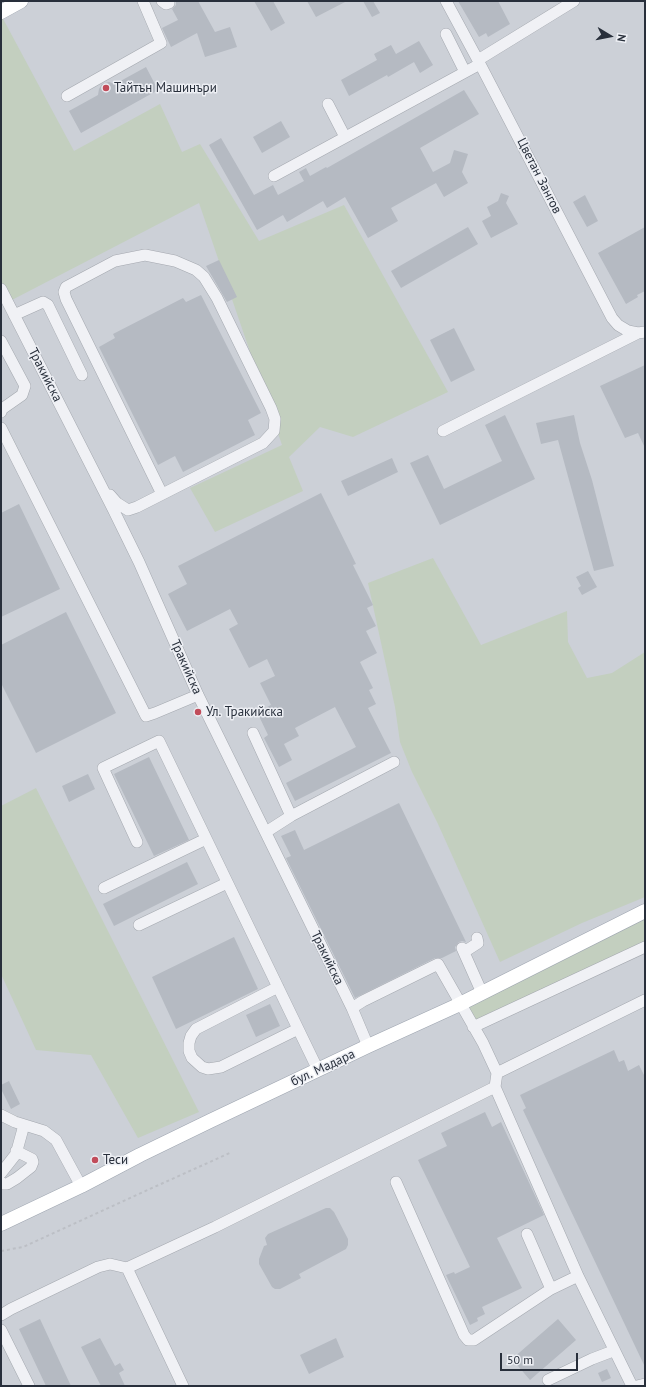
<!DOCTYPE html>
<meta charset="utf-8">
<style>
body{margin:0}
#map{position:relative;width:646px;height:1387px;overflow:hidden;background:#dee1e6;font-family:"PT Sans",sans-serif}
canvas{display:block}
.frame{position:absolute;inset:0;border:2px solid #282f3b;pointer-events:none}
.north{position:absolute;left:590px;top:16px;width:40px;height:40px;-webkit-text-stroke:3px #edeff4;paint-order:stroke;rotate:100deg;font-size:11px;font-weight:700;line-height:16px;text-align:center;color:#282f3b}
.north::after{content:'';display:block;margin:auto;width:14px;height:18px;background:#282f3b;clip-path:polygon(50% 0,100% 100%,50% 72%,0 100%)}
.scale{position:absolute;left:500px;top:1353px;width:78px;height:18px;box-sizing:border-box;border:2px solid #282f3b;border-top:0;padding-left:5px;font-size:12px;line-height:14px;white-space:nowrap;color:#282f3b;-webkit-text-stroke:3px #edeff4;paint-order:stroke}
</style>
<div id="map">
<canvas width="646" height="1387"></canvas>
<div class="frame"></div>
<div class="north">N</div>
<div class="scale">50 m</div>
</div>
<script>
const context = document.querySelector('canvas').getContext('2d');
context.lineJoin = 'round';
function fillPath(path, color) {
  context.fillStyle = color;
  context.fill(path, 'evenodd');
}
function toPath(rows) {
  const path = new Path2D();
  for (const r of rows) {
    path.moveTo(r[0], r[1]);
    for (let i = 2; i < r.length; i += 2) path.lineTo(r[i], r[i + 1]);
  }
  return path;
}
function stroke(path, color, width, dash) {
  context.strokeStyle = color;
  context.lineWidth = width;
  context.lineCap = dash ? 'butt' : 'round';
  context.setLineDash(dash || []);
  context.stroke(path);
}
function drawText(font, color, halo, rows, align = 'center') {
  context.font = font + ' "PT Sans",sans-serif';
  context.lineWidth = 3;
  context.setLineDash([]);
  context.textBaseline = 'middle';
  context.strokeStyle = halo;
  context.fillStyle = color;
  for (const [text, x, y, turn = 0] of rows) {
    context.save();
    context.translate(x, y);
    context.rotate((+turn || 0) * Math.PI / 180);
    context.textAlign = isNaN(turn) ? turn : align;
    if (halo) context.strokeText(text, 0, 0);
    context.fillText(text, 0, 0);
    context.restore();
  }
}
fillPath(toPath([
 [1,1,645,1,645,1386,1,1386]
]), '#ccd0d7');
fillPath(toPath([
 [1,15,74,151,160,104,182,152,200,144,259,241,344,205,448,392,353,437,320,427,289,457,303,491,215,532,190,488,282,445,199,203,8,302,1,289],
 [433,558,481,645,567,611,568,642,587,678,612,673,645,652,645,897,582,923,500,962,438,824,412,772,400,742,395,707,368,583],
 [36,788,199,1112,138,1138,91,1055,36,1050,1,974,1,806],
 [645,911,645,947,473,1027,460,1004]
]), '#c3cfbf');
fillPath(toPath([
 [176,1,198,1,215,32,230,27,237,47,205,57,197,33,171,47,162,28,178,20,172,9,176,5],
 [254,1,273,1,285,23,271,31],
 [307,1,347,1,316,17],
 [363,1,373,1,380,13,372,17],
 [458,1,498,1,510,24,488,37,486,33,479,37],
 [419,41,433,65,420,73,414,62,388,77,387,75,349,96,341,80,377,60,374,54,391,45,396,54],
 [146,67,158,90,81,133,69,111,98,95,99,89,102,84,109,82,115,84],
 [464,90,479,114,420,148,433,172,450,163,454,150,468,154,462,172,468,183,444,197,436,183,391,208,398,221,368,238,345,197,327,208,323,201,287,222,283,215,257,230,209,145,221,138,254,195,273,185,278,195,304,181,299,172,306,168,310,176,326,167,327,168],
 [281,121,290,137,262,153,253,137],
 [501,193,509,196,506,203,518,224,491,238,482,221,491,216,487,207,498,201],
 [585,195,598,221,587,227,573,202],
 [468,227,478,244,401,288,391,271],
 [645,227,645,291,637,295,638,297,626,304,598,253],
 [219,260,237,297,227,302,206,266],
 [201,295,261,413,248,420,255,435,183,472,175,456,158,465,99,347,115,338,113,334,183,298,186,302],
 [454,328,475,370,451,382,430,340],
 [645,365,645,448,638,433,625,438,600,386],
 [505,415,535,479,440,525,410,463,428,455,444,489,502,461,485,425],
 [574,415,580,443,592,480,614,566,594,571,558,440,541,444,536,423],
 [392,458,398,472,348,496,341,481],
 [321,493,356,564,353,565,373,605,367,608,376,626,366,631,377,653,360,662,373,688,369,690,376,704,368,708,391,753,295,801,286,783,356,747,335,707,295,728,299,736,284,744,292,760,279,767,264,738,268,735,257,712,271,705,260,683,275,676,267,659,249,668,229,629,238,624,230,609,187,631,168,594,187,584,178,566],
 [19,504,60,589,1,617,1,513],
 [588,571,597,587,582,595,578,588,581,586,576,577],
 [66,612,116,713,36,753,1,683,1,645],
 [149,757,189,840,154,856,114,774],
 [88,774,95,789,69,802,62,786],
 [399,803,466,942,462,941,459,942,455,947,456,951,442,958,435,958,355,998,286,858,291,856,281,836,295,830,304,850],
 [187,862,198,884,114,926,103,904],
 [234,937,258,989,176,1029,152,977],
 [270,1004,280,1026,256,1037,246,1015],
 [614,1050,619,1062,624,1060,628,1071,639,1065,645,1077,645,1367,523,1110,526,1108,520,1095],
 [9,1081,20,1104,11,1109,1,1089,1,1085],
 [485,1112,492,1127,501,1122,544,1215,497,1238,522,1288,482,1307,485,1314,477,1318,478,1321,470,1325,446,1275,454,1272,455,1274,470,1267,418,1160,447,1146,441,1133],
 [326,1208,330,1208,334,1212,348,1239,348,1245,346,1249,299,1274,301,1278,280,1289,275,1289,272,1287,259,1264,259,1259,264,1246,267,1245,265,1238,268,1234],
 [40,1319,71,1386,46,1386,19,1329],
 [558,1319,576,1340,530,1380,512,1359],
 [100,1338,115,1366,120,1363,124,1370,119,1373,125,1386,101,1386,81,1347],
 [336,1338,344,1357,309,1374,300,1355],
 [607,1369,611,1378,602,1382,598,1373]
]), '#b5bac2');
const minor = toPath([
 [162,1,166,4,169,3],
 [446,1,480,64,612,318,618,325,628,331,638,333,645,332],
 [446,34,465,72],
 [478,60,574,1],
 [67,96,161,43,143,1],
 [328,104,345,137],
 [274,176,480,64],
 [1,289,113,509,139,562,198,695,352,1008,368,1046],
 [14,315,43,302,48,305,82,375],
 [1,341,25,386,22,395,2,409,1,412],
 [1,428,146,716,155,713,198,695],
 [443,431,638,333],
 [110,495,117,503,128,510,137,507,263,443,274,431,275,419,271,408,217,298,204,277,196,270,175,261,145,255,115,261,66,287,64,292,66,299,162,494],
 [253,733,291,816,266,832],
 [291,816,394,762],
 [137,842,103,768,159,741,318,1070],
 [104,888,206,839],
 [139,925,227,883],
 [462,948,482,993],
 [464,952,478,943,477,938],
 [278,987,196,1029,191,1036,189,1043,189,1051,192,1058,202,1067,208,1069,221,1067,298,1029],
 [352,1008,363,1001,438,964,483,1043,497,1073,495,1087,578,1276,632,1386],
 [473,1027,645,947],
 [497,1073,645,1000],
 [1,1115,15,1122,44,1131,56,1140,81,1186],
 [1,1173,16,1154,24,1125],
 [1,1182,3,1184,7,1184,17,1178,31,1167,33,1162,32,1159,16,1151],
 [396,1182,464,1335,468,1340,474,1340,551,1289,578,1276],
 [527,1234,551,1289],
 [127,1268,215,1227,495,1087],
 [1,1315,11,1309,98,1267,110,1264,127,1268,183,1386],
 [1,1330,29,1386],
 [548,1380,592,1359,613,1351],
 [637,1386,645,1384]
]);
const major = toPath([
 [1,12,21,1],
 [1,1224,81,1186,140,1155,210,1121,368,1046,458,1005,645,911]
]);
stroke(minor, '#a4a8af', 12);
stroke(major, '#9ea5b0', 15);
stroke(toPath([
 [1,1251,23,1247,152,1188,232,1152]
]), '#bcbfc5', 2, [3, 3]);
stroke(minor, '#f0f1f5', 11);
stroke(major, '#fff', 14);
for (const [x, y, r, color] of [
 [106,88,4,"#c14c5a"],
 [198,712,4,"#c14c5a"],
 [95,1160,4,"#c14c5a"]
]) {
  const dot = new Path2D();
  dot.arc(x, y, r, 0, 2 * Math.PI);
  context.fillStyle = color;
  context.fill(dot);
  stroke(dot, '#edeff4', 1.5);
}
drawText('13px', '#282f3b', '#edeff4', [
 ["Тайтън Машинъри",114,88],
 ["Ул. Тракийска",206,712],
 ["Теси",103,1160]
], 'left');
drawText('13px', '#282f3b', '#edeff4', [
 ["Цветан Зангов",539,176,63],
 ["Тракийска",45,375,63],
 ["Тракийска",186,667,66],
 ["Тракийска",327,958,64],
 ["бул. Мадара",323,1068,-25]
]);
</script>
